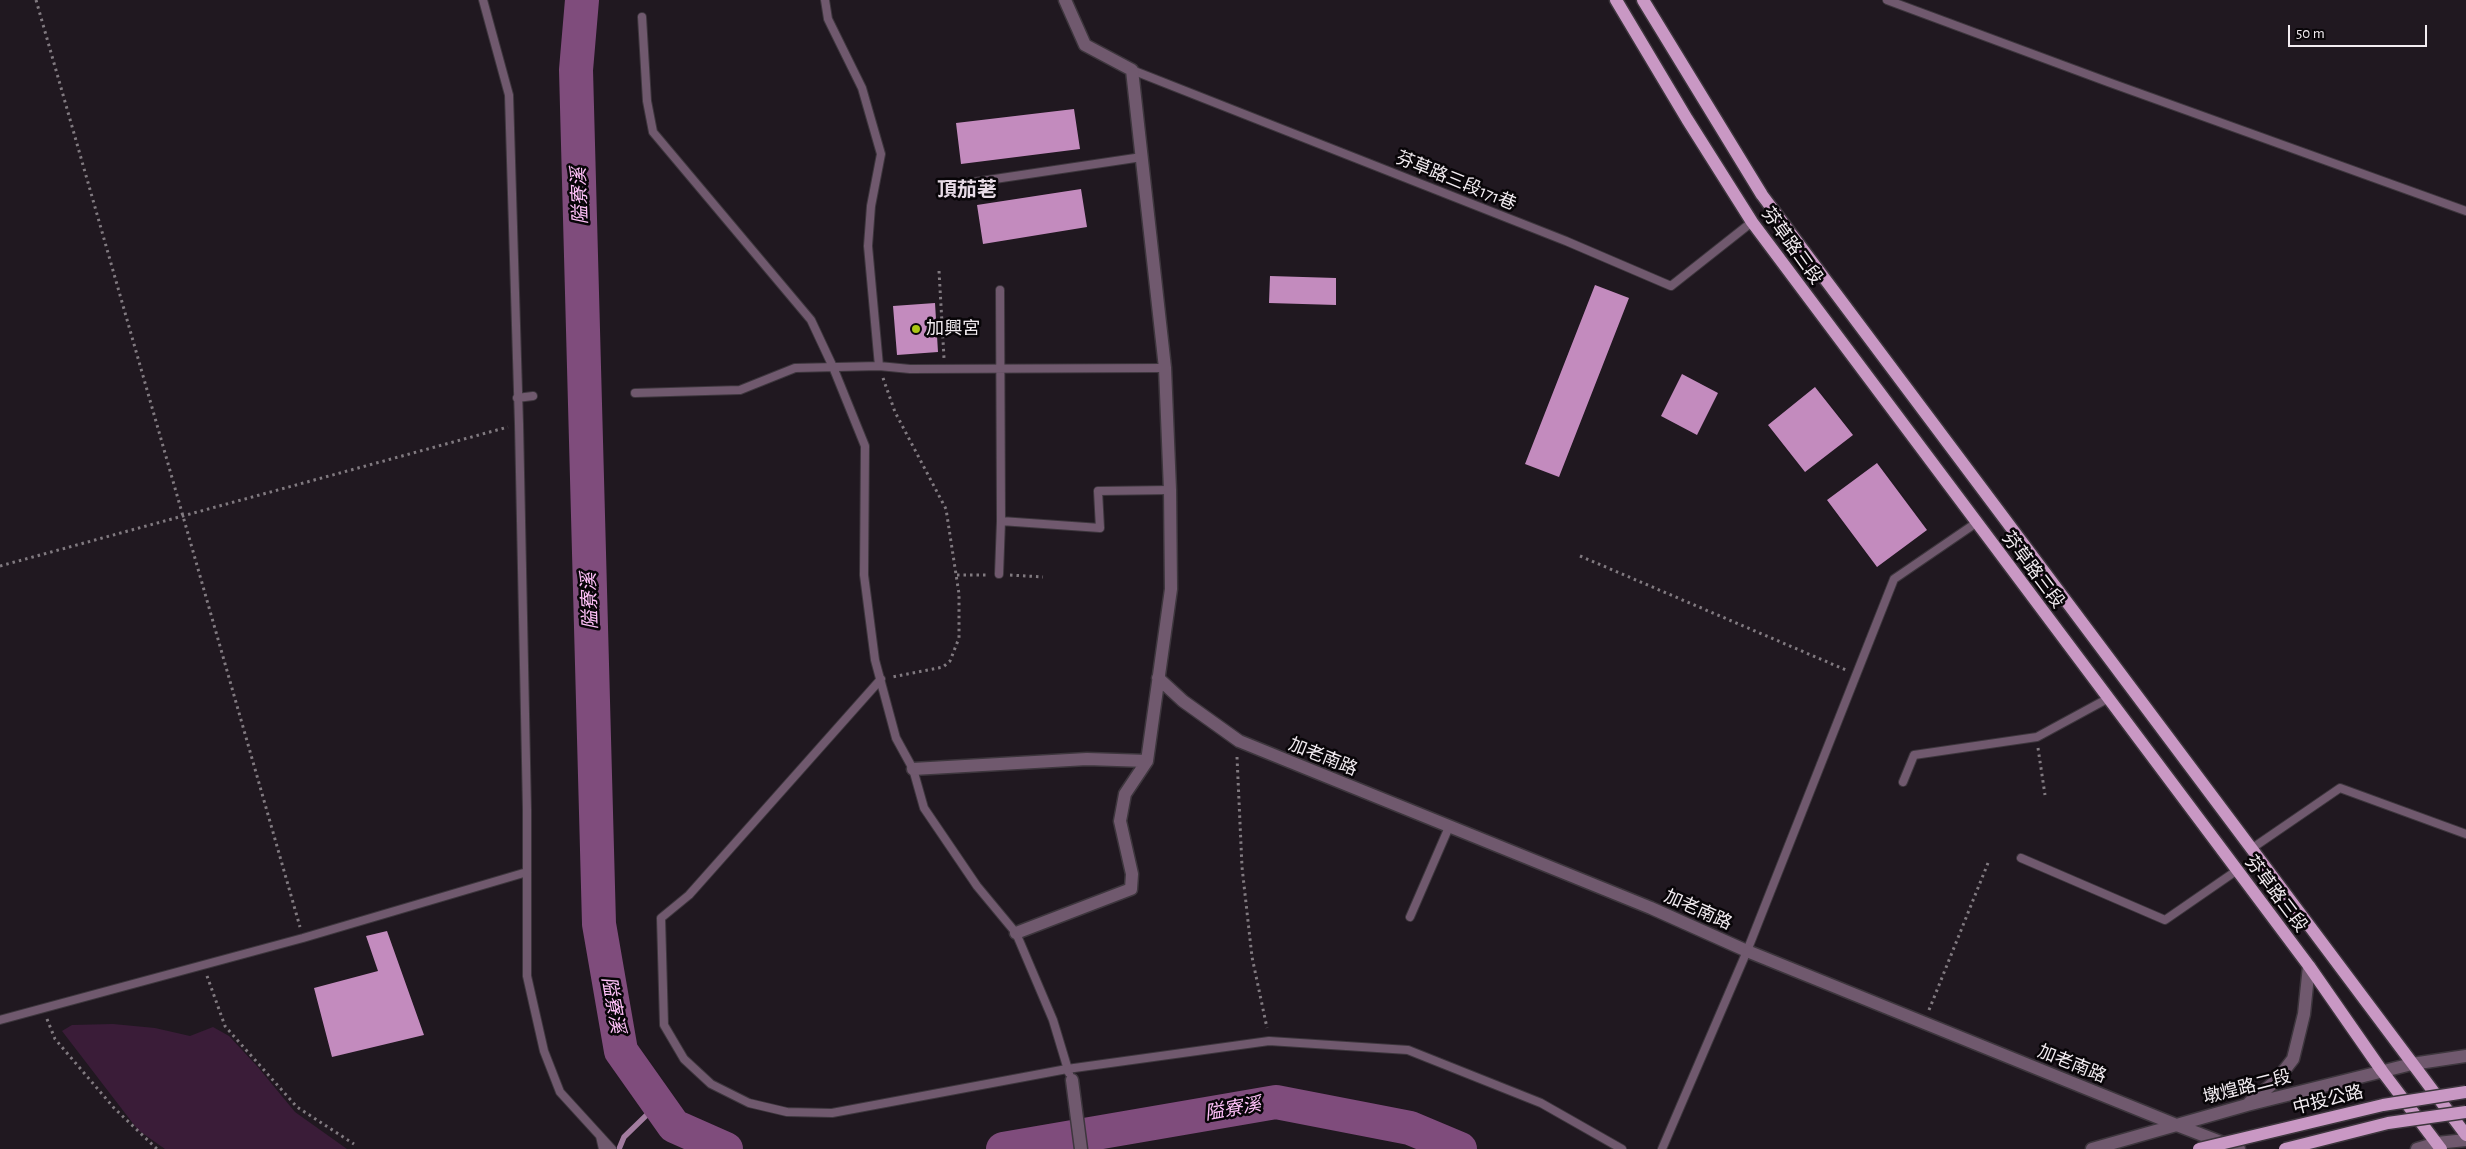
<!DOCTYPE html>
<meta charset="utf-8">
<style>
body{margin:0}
#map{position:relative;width:2466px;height:1149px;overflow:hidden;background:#201820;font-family:"Alegreya Sans",sans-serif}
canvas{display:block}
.scale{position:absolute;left:2288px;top:25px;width:139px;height:22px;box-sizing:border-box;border:2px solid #f2ecf1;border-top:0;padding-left:6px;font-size:15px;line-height:18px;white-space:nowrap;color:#f2ecf1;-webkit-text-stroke:4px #080508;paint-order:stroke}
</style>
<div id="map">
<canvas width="2466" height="1149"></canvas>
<div class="scale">50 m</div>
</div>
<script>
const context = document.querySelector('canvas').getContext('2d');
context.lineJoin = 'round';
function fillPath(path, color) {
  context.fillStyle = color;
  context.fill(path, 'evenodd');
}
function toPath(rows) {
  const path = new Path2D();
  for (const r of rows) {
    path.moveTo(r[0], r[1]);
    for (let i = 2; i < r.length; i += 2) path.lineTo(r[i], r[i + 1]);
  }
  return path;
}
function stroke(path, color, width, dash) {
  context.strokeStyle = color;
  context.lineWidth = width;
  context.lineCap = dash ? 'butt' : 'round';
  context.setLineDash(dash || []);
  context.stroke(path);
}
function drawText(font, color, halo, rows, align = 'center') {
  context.font = font + ' "Alegreya Sans","Noto Sans TC",sans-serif';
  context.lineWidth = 5;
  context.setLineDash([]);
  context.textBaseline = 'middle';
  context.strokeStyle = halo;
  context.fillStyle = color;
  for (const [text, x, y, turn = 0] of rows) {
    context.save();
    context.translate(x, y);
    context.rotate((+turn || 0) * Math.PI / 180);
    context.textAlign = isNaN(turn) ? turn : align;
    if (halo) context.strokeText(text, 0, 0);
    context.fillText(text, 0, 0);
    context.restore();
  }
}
fillPath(toPath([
 [113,1024,155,1028,190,1036,213,1027,229,1036,257,1066,295,1112,347,1149,165,1149,138,1130,62,1031,72,1025]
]), '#3a1c38');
stroke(toPath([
 [619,1149,624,1137,658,1104]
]), '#a27c9f', 5.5);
stroke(toPath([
 [582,0,576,70,599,924,621,1051,674,1126,726,1149],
 [1003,1149,1276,1102,1410,1128,1460,1149]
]), '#7f4c7c', 34);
fillPath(toPath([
 [1074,109,1080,149,961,164,956,123],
 [1081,189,1087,227,983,244,977,205],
 [1270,276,1336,278,1336,305,1269,303],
 [1595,285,1629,298,1559,477,1525,464],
 [935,303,938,352,897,355,893,306],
 [1682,374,1718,393,1697,435,1661,416],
 [1815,387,1853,435,1805,472,1768,425],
 [1877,463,1927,530,1877,567,1827,500],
 [387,931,424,1035,332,1057,314,988,378,971,366,936]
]), '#c38bbe');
const lane = toPath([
 [483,0,509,95,519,424,527,810,527,976,544,1051,560,1092,612,1149],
 [825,0,828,19,862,88,881,154,871,206,868,246,879,366],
 [1887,0,2108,82,2466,211],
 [642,17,647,101,653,132,811,320,833,367,865,446,864,575,875,660,896,738,913,769,924,808,977,886,1016,933,1053,1020,1069,1073],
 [1132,70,1566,241,1671,286,1752,222],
 [968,183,1142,157],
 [635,393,740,390,795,368,879,366,910,369,1165,368],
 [517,398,533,396],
 [1001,521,1100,528,1098,491,1170,490],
 [999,574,1001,521,1000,290],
 [881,679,689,895,661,918,664,1025,684,1059,711,1084,749,1103,787,1112,832,1113,1067,1069,1269,1041,1408,1050,1541,1103,1622,1149],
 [1903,782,1914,755,2037,737,2107,699],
 [2251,849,2340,788,2466,834],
 [2021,858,2165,920,2236,871],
 [1410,917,1449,827],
 [0,1020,303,938,527,872],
 [600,1136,603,1149],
 [1662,1149,1747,951,1894,579,1976,523]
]);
const street = toPath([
 [1158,678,1183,701,1239,741,1651,908,1747,951,2174,1124,2239,1149],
 [913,769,1087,759,1147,761],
 [1016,933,1131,889,1132,874,1120,821,1125,794,1147,761,1171,589,1170,490,1165,368,1132,70,1085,45,1065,0],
 [1072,1080,1081,1149],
 [2249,1103,2276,1081,2293,1059,2304,1014,2309,966],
 [2092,1149,2247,1105,2412,1064,2466,1056],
 [2417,1149,2437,1143,2466,1140]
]);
const primary = toPath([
 [1616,0,1687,119,1752,222,2309,966,2382,1071,2441,1149],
 [1643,0,1762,195,2466,1135]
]);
stroke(lane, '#3d363d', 10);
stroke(street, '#3d363d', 15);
stroke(primary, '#3d363d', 15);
stroke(toPath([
 [36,0,300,927],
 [939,271,944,358],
 [883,378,895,412,946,509,959,594,959,638,950,661,943,667,892,677],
 [1580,556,1846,670],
 [0,566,508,427],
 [957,575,986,575],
 [1010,575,1043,577],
 [2038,748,2045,795],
 [1237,757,1242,867,1252,957,1267,1028],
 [207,976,225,1026,231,1033,297,1107,354,1144],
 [1929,1010,1988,863],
 [47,1019,55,1039,114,1108,157,1149]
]), '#817a80', 3, [2.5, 4]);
stroke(lane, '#70596e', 8);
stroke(street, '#70596e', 12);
stroke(primary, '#c998c4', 12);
const primaryBridge = toPath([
 [2199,1149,2383,1105,2466,1092],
 [2285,1149,2388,1123,2466,1112]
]);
stroke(primaryBridge, '#3d363d', 15, []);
stroke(primaryBridge, '#c998c4', 12);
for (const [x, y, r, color] of [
 [916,329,5,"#abc615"]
]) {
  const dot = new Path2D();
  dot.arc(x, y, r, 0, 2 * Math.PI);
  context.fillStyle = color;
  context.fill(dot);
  stroke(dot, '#080508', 2);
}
drawText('18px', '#f2ecf1', '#080508', [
 ["芬草路三段171巷",1456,181,22],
 ["芬草路三段",1792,246,54],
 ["芬草路三段",2033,570,53],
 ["加老南路",1323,757,22],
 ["芬草路三段",2276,894,53],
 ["加老南路",1698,910,24],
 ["加老南路",2072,1064,22],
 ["墩煌路二段",2247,1087,-14],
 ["中投公路",2328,1100,-14]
]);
drawText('18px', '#f2ecf1', '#080508', [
 ["加興宮",926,329]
], 'left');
drawText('italic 19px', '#ffc1f9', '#080508', [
 ["隘寮溪",580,196,-92],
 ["隘寮溪",590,601,-92],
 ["隘寮溪",613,1005,80],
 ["隘寮溪",1233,1109,-10]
]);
drawText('bold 20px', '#e7dbe6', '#080508', [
 ["頂茄荖",967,190]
]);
</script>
